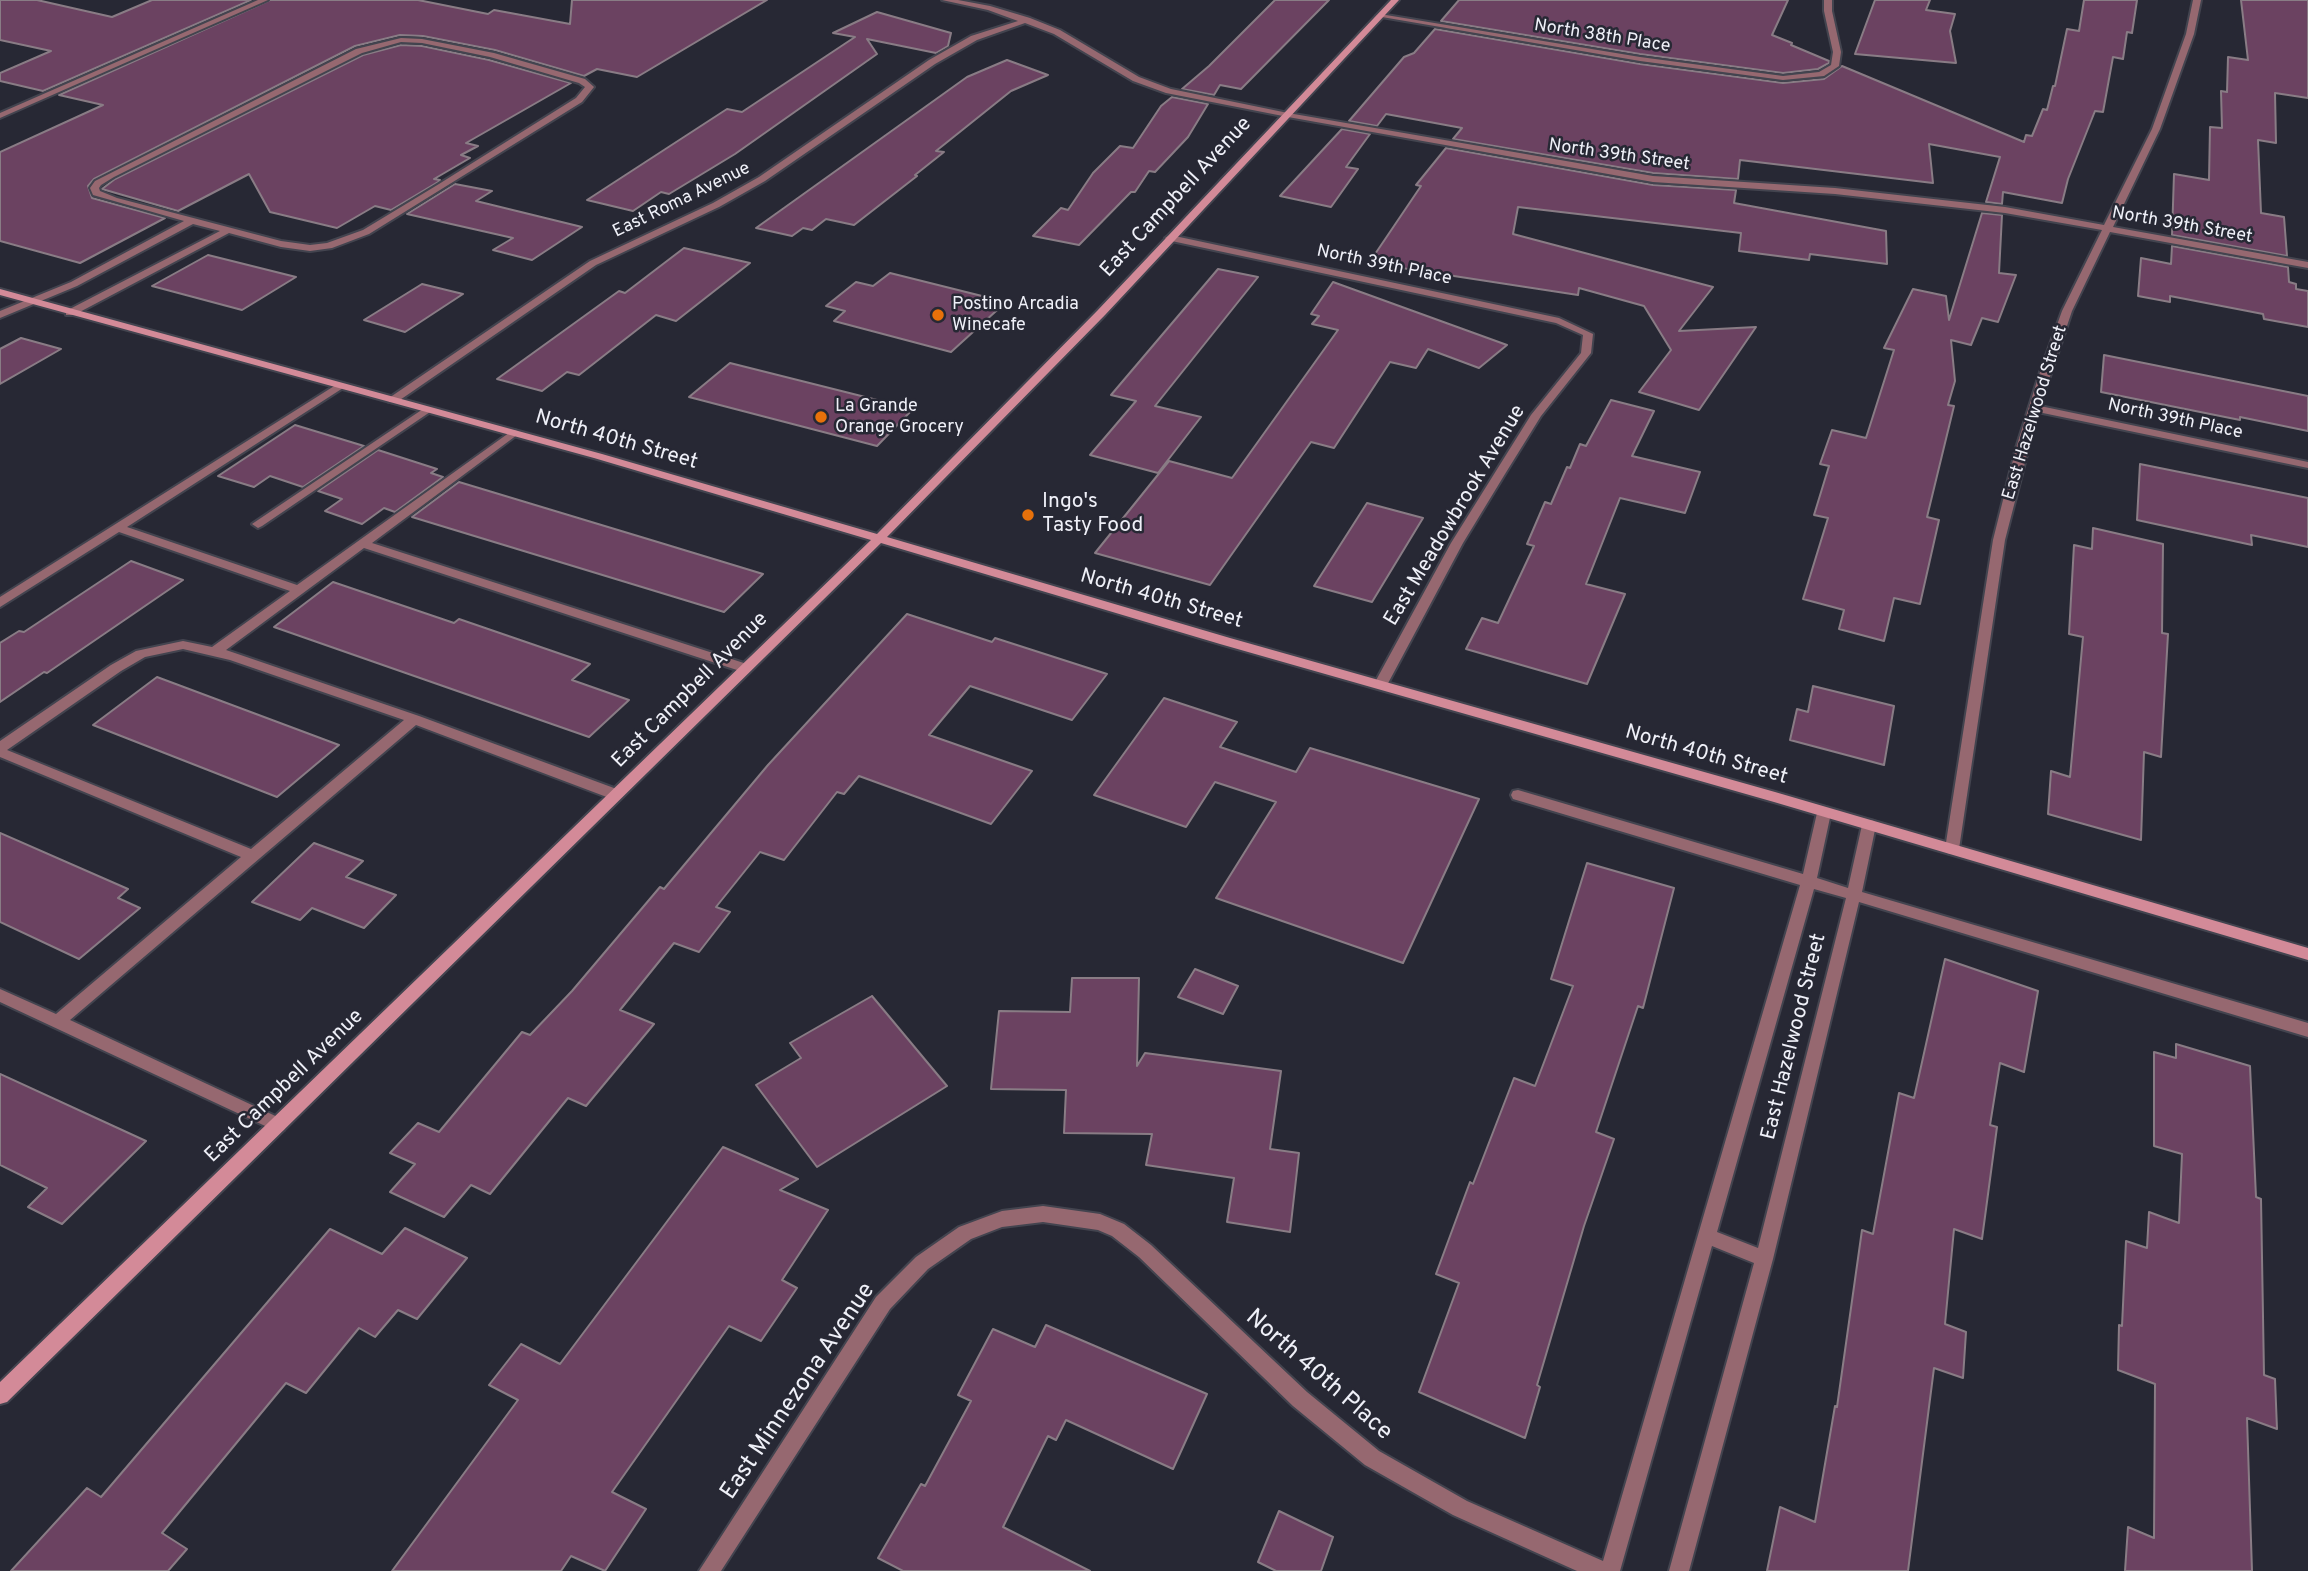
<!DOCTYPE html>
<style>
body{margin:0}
canvas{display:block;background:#272834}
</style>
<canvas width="2308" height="1571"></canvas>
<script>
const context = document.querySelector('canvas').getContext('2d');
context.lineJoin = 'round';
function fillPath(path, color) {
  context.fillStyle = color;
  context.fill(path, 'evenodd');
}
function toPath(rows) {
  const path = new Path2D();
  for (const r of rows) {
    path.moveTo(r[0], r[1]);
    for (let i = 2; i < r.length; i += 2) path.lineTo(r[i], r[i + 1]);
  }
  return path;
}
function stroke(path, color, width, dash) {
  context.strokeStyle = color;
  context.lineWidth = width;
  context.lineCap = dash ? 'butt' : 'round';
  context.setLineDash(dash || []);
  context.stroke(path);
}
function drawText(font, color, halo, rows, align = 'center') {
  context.font = font + ' Overpass,sans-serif';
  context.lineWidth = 5;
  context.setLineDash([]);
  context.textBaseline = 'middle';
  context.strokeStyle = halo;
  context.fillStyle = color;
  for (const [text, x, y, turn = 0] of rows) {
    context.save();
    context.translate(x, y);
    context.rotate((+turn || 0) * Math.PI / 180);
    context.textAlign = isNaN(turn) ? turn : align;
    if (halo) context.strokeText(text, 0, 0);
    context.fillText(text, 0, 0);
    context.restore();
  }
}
const building = toPath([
 [0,0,37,0,112,17,152,0,251,0,43,91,0,81,0,73,51,51,0,40,0,0],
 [270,0,418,0,488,14,494,10,570,24,572,0,767,0,637,77,597,69,584,76,495,50,423,36,400,35,355,46,94,179,88,186,92,198,165,218,80,263,0,241,0,152,103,105,59,95,270,0],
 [1275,0,1329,0,1241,89,1220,85,1214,95,1182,89,1209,66,1275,0],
 [1459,0,1788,0,1772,35,1792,43,1791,45,1829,61,1829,63,1818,69,1783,73,1640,54,1441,21,1459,0],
 [1875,0,1930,0,1926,10,1955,14,1950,31,1956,63,1855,54,1875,0],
 [2084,0,2137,0,2132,33,2127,32,2123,59,2113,57,2103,112,2095,111,2068,179,2062,203,2003,192,2002,204,1986,202,2000,157,1929,144,1933,183,1740,160,1738,179,1653,173,1453,139,1462,128,1386,114,1377,126,1349,121,1404,57,1414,53,1435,29,1640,64,1783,83,1824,79,1842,66,2024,142,2026,135,2032,136,2043,109,2047,110,2053,86,2055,86,2067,29,2079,31,2084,0],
 [2241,0,2308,0,2308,98,2275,93,2276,143,2258,140,2261,213,2284,217,2287,256,2172,235,2174,174,2209,180,2210,127,2222,128,2221,91,2227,92,2228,57,2248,60,2241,0],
 [877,12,951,33,948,46,936,53,867,39,877,54,735,154,669,194,661,192,633,211,587,200,727,109,742,112,855,37,833,33,877,12],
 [401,45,422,46,489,60,571,83,466,143,478,146,461,155,470,158,434,179,440,180,438,182,391,210,375,206,337,228,270,212,249,174,178,211,102,189,115,179,363,55,401,45],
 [1007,60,1048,75,1011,91,936,151,944,152,915,175,917,176,854,225,826,219,812,230,803,228,792,236,756,228,967,77,1007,60],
 [1172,97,1208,104,1188,137,1155,172,1149,171,1135,192,1131,192,1079,245,1033,236,1061,208,1068,210,1093,173,1120,146,1133,148,1161,106,1172,97],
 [1342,129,1370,134,1346,167,1358,169,1331,207,1280,196,1342,129],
 [1446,148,1653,185,1736,190,1734,203,1886,231,1887,264,1810,254,1809,260,1739,251,1741,233,1518,207,1513,234,1713,287,1679,331,1756,327,1699,410,1639,392,1671,350,1644,306,1579,288,1578,295,1369,263,1421,186,1416,185,1446,148],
 [455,184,492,191,476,201,582,227,532,260,493,250,513,238,407,214,455,184],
 [1982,213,2002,215,1999,273,2016,275,1998,322,1982,318,1971,345,1951,340,1955,381,1948,405,1954,406,1927,517,1939,520,1920,604,1894,598,1884,641,1839,629,1844,610,1803,599,1828,518,1814,515,1829,466,1820,464,1832,430,1866,438,1894,350,1884,348,1913,289,1946,296,1949,320,1982,213],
 [2172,246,2288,267,2289,282,2296,284,2296,289,2308,291,2308,327,2264,319,2263,314,2170,296,2170,302,2138,296,2141,258,2171,264,2172,246],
 [684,248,750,263,676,321,656,315,579,375,567,372,542,391,497,379,619,291,625,293,684,248],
 [208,255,296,277,242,310,152,286,208,255],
 [1218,269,1258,277,1155,406,1201,417,1158,473,1090,455,1136,401,1111,395,1218,269],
 [890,273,1006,302,951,352,834,321,845,311,826,306,856,282,873,286,890,273],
 [1333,282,1507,345,1479,368,1428,349,1416,368,1390,362,1334,448,1311,442,1210,585,1095,553,1169,461,1232,478,1338,330,1312,324,1319,316,1311,314,1333,282],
 [422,284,463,294,405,332,364,320,422,284],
 [21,338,61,349,0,384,0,349,21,338],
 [2104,355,2308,396,2308,431,2240,417,2240,420,2101,392,2104,355],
 [730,363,913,409,877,446,689,397,730,363],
 [1611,400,1654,411,1632,456,1700,472,1685,513,1620,498,1586,584,1625,594,1587,684,1466,649,1482,618,1498,623,1534,546,1527,544,1545,502,1551,504,1567,467,1570,468,1580,444,1586,446,1611,400],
 [295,425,364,446,303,487,270,476,254,487,218,476,295,425],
 [378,450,437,469,431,473,443,477,395,512,384,508,362,524,325,511,342,499,318,491,378,450],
 [2140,464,2308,498,2308,547,2251,535,2252,545,2137,520,2140,464],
 [459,482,661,543,763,574,724,612,412,517,459,482],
 [1367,503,1423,518,1372,602,1314,586,1367,503],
 [2093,528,2163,544,2162,633,2168,634,2161,757,2144,752,2141,840,2048,814,2051,771,2070,777,2083,637,2069,634,2074,545,2092,549,2093,528],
 [131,561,183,580,47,673,44,672,0,702,0,643,19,631,24,632,131,561],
 [333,582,454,623,459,619,590,664,572,680,629,700,589,737,274,627,333,582],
 [907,614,992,642,995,638,1107,674,1072,720,970,686,929,735,1032,771,991,824,859,776,844,794,837,792,784,860,760,852,716,907,730,912,699,952,674,943,620,1010,654,1024,586,1106,568,1098,490,1194,471,1185,444,1217,390,1192,415,1164,390,1153,418,1123,439,1132,522,1032,530,1035,572,991,660,887,664,889,768,765,907,614],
 [157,677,339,745,277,797,93,725,157,677],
 [1813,686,1894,706,1884,765,1790,740,1797,709,1808,712,1813,686],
 [1164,698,1237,722,1220,747,1296,772,1310,748,1479,799,1403,963,1216,898,1276,802,1215,782,1186,827,1094,795,1164,698],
 [0,833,128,889,118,898,140,908,79,959,0,922,0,833],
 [314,843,363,861,346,877,396,895,364,928,312,908,300,920,252,902,314,843],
 [1587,863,1674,888,1643,1008,1638,1006,1596,1132,1614,1139,1584,1226,1537,1385,1540,1387,1525,1438,1419,1392,1459,1283,1436,1274,1470,1182,1473,1184,1514,1078,1535,1086,1573,986,1551,979,1587,863],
 [1945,959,2038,991,2024,1072,2000,1063,1990,1125,1997,1127,1982,1239,1954,1229,1945,1324,1966,1332,1963,1378,1934,1368,1908,1571,1767,1571,1780,1507,1815,1522,1835,1406,1837,1407,1862,1230,1873,1234,1899,1093,1914,1098,1945,959],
 [1195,969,1238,986,1223,1014,1178,997,1195,969],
 [1072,978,1139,978,1137,1066,1145,1053,1281,1071,1270,1149,1299,1153,1290,1232,1227,1222,1234,1178,1146,1165,1152,1134,1064,1133,1066,1090,991,1089,999,1011,1070,1012,1072,978],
 [872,996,947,1086,817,1167,756,1085,801,1058,790,1043,872,996],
 [2176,1044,2250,1066,2256,1197,2261,1199,2264,1375,2275,1379,2277,1429,2247,1418,2252,1571,2125,1571,2128,1527,2154,1538,2155,1384,2118,1370,2119,1325,2122,1326,2126,1241,2147,1248,2149,1212,2179,1223,2182,1154,2154,1146,2154,1052,2176,1058,2176,1044],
 [0,1074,146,1141,62,1224,28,1207,47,1188,0,1165,0,1074],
 [723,1147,798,1179,780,1190,828,1210,782,1280,797,1288,761,1341,729,1326,612,1492,646,1509,605,1571,571,1556,561,1571,392,1571,518,1400,489,1385,521,1344,560,1364,723,1147],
 [405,1228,467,1258,417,1319,398,1310,375,1337,359,1328,306,1393,286,1383,162,1533,187,1549,168,1571,11,1571,87,1488,101,1497,330,1229,382,1254,405,1228],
 [1046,1325,1207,1394,1173,1469,1066,1420,1056,1440,1048,1436,1003,1527,1090,1571,903,1571,878,1558,921,1484,925,1486,971,1401,958,1395,993,1329,1035,1347,1046,1325],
 [1279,1511,1333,1537,1321,1571,1276,1571,1258,1562,1279,1511]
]);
fillPath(building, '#6b4261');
stroke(building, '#897c85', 2);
const street = toPath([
 [258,0,268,0,0,118,0,113,258,0],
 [942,0,958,0,990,6,1030,18,1060,30,1139,77,1171,89,1288,113,1653,176,1835,188,2005,207,2104,225,2152,129,2186,34,2193,0,2201,0,2194,34,2160,129,2113,227,2308,262,2308,268,2110,232,2072,311,2040,406,2308,462,2308,468,2038,412,2005,540,1959,849,1957,853,1952,854,1947,853,1945,849,1993,540,2016,448,2038,378,2062,311,2102,230,2005,213,1835,194,1653,182,1288,117,1166,93,1133,81,1054,34,1025,23,977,40,935,64,765,181,719,207,596,265,397,402,389,402,389,398,590,261,713,203,759,177,929,60,971,36,1018,21,988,10,942,0],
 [1824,0,1832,0,1832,11,1841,52,1839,66,1824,76,1783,80,1640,61,1376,16,1380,14,1640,57,1783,76,1819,72,1831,65,1833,52,1824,11,1824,0],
 [401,38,422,39,494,53,585,79,594,87,582,102,369,234,332,248,310,251,281,247,229,233,74,315,66,315,66,311,220,231,193,224,77,286,0,318,0,311,71,282,184,221,93,195,90,188,95,181,356,49,401,38],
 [401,42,422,43,490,57,579,83,585,87,576,98,439,184,363,230,327,243,310,245,281,241,117,198,100,191,99,188,101,185,114,177,362,53,401,42],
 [1170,235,1559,318,1593,334,1591,353,1541,416,1505,474,1463,543,1386,687,1381,688,1374,684,1451,543,1531,415,1581,353,1583,335,1556,323,1167,240,1165,238,1170,235],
 [339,383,344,386,343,388,127,527,297,585,513,430,517,431,517,435,372,543,750,665,751,668,750,671,740,671,364,548,226,650,419,716,622,791,624,795,617,800,612,799,416,725,70,1020,284,1120,286,1125,284,1130,278,1132,0,1002,0,989,56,1014,241,857,0,757,0,741,111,665,136,651,183,641,212,647,290,591,119,532,0,607,0,597,339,383],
 [183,649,230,660,404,720,251,849,7,750,121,671,145,657,183,649],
 [426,407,431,410,430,412,262,526,258,528,252,524,426,407],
 [1518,790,1803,874,1817,813,1824,808,1831,813,1817,878,1848,888,1862,825,1869,820,1874,821,1876,825,1862,892,2308,1023,2308,1037,1859,902,1773,1259,1689,1571,1669,1571,1754,1263,1712,1246,1620,1571,1577,1571,1453,1515,1365,1465,1293,1406,1139,1257,1112,1236,1098,1230,1043,1222,1002,1227,971,1239,928,1269,890,1309,721,1571,699,1571,876,1297,916,1257,959,1227,1002,1211,1043,1206,1100,1214,1124,1224,1151,1245,1307,1392,1379,1451,1467,1501,1603,1561,1800,885,1513,799,1511,795,1513,791,1518,790],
 [1814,889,1846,898,1758,1248,1717,1232,1814,889]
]);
const secondary = toPath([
 [1391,0,1399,0,1105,315,887,537,1230,638,1775,792,2308,948,2308,960,1774,802,1220,644,881,543,7,1402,0,1404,0,1382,871,540,594,458,0,295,0,289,602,454,877,534,1097,311,1391,0]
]);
stroke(street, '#43444f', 4);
stroke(secondary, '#43444f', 4);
fillPath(street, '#966870');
fillPath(secondary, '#d38a98');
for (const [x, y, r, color] of [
 [938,315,7,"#e8710a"],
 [821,417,7,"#e8710a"],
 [1028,515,7,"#e8710a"]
]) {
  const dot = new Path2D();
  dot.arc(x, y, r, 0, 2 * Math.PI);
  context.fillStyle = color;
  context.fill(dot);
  stroke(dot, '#272834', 2.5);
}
drawText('18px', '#eff0f8', '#272834', [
 ["North 38th Place",1602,37,9],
 ["North 39th Street",1619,156,8],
 ["East Roma Avenue",682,201,-26],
 ["North 39th Street",2182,226,10],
 ["North 39th Place",1384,266,12],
 ["East Hazelwood Street",2036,413,-73],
 ["North 39th Place",2175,420,12]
]);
drawText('18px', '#eff0f8', '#272834', [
 ["Postino Arcadia",952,305],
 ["Winecafe",952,326],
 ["La Grande",835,407],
 ["Orange Grocery",835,428]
], 'left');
drawText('21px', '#eff0f8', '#272834', [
 ["East Campbell Avenue",1177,198,-47],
 ["North 40th Street",616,441,16],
 ["East Meadowbrook Avenue",1456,516,-59],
 ["North 40th Street",1161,600,16],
 ["East Campbell Avenue",691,691,-45],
 ["North 40th Street",1706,756,16],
 ["East Hazelwood Street",1795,1037,-76],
 ["East Campbell Avenue",285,1087,-44]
]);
drawText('21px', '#eff0f8', '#272834', [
 ["Ingo's",1042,503],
 ["Tasty Food",1042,527]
], 'left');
drawText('24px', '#eff0f8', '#272834', [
 ["North 40th Place",1318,1376,41],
 ["East Minnezona Avenue",799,1392,-56]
]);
</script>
